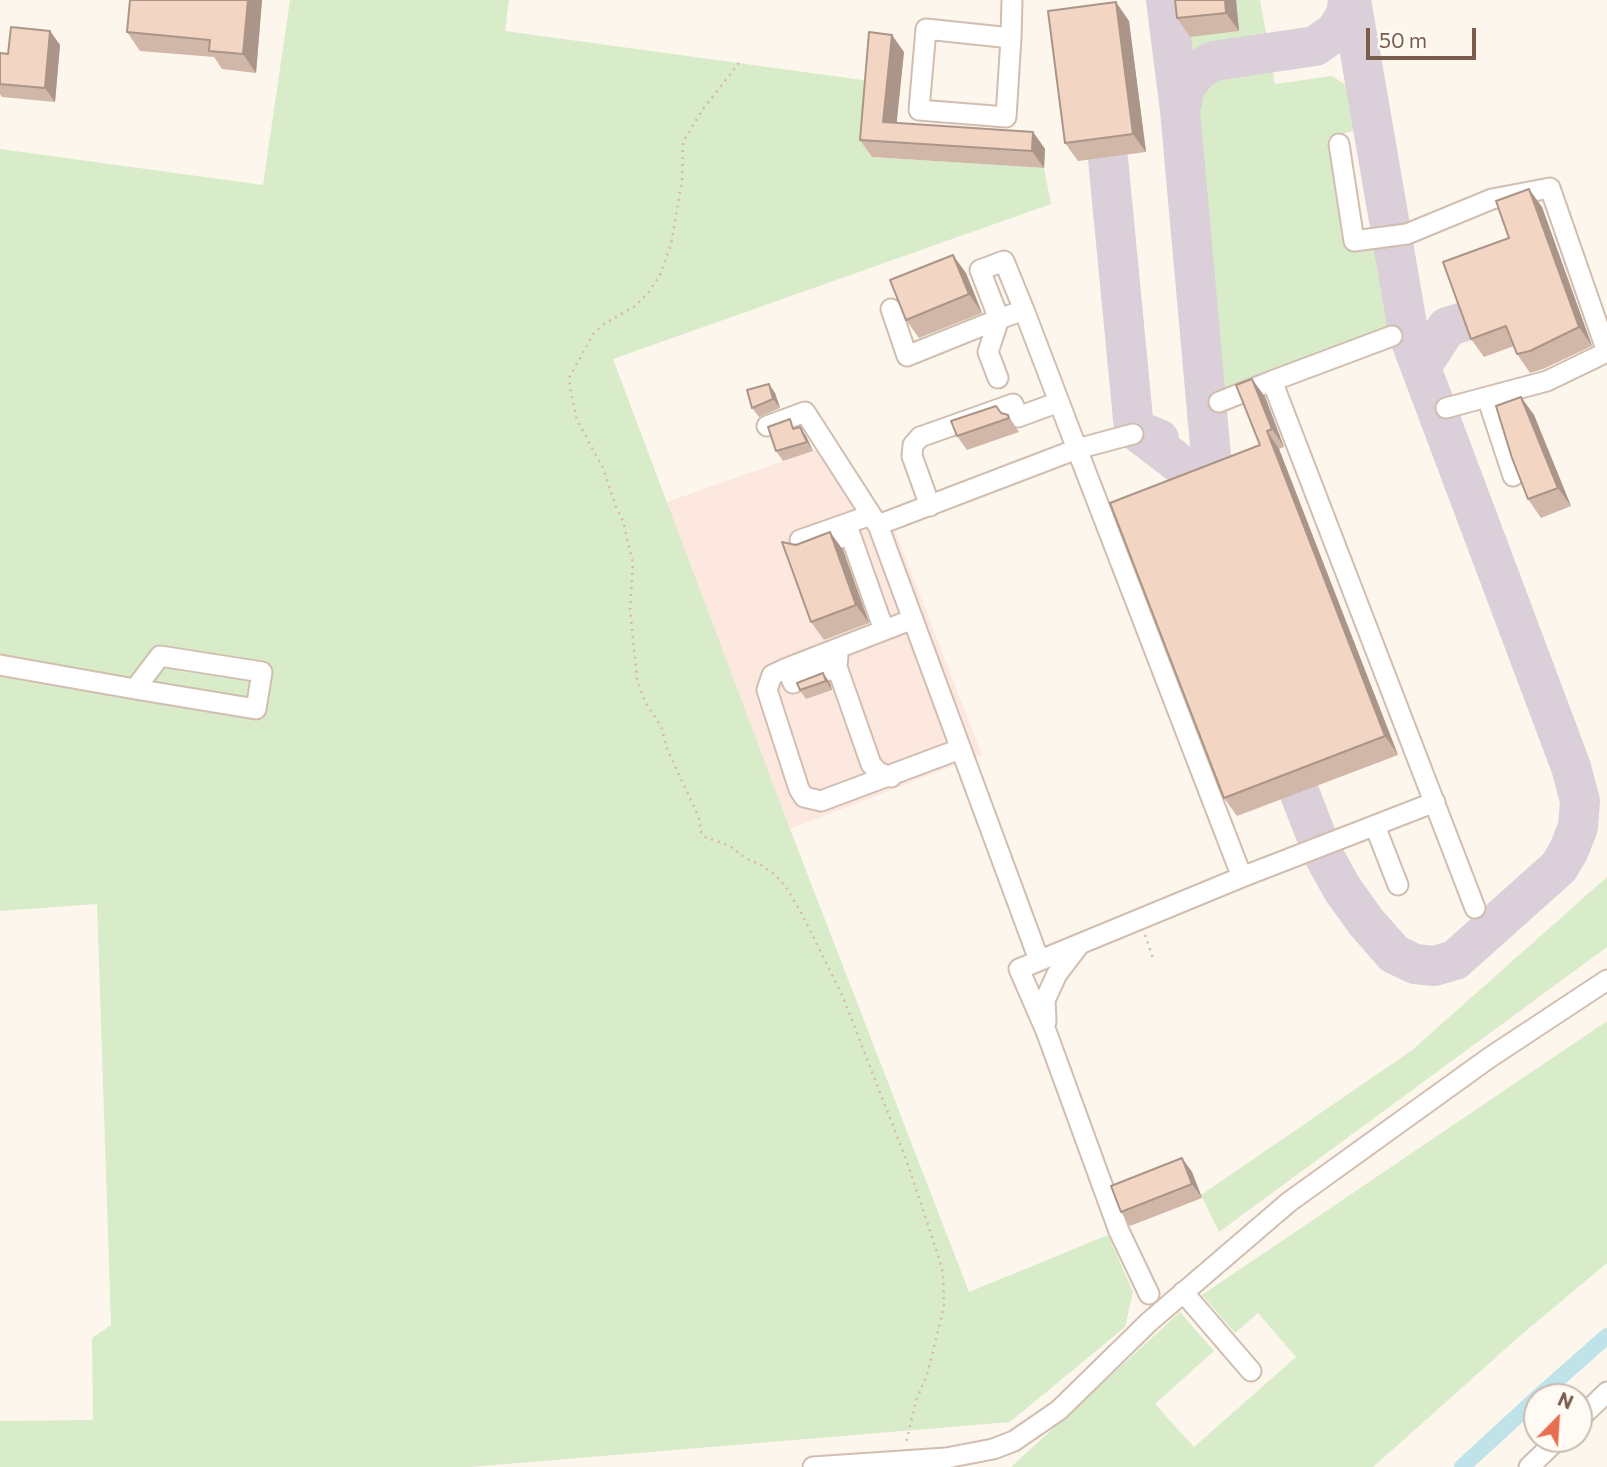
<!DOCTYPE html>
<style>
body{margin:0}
#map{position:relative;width:1607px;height:1467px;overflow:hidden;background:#fdf6ec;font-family:Commissioner,sans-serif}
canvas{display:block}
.north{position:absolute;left:1523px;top:1383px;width:70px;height:70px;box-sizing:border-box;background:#fffaf3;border:2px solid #cabbb1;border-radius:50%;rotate:24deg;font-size:19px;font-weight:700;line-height:28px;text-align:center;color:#7a5c4d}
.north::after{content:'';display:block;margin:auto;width:24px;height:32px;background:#e76f51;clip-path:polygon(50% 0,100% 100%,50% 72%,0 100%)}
.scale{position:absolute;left:1366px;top:28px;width:110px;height:32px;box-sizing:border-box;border:4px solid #7a5c4d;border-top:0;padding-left:9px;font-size:21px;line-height:24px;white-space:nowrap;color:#7a5c4d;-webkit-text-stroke:5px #fffaf3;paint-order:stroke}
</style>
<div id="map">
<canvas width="1607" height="1467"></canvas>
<div class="north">N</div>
<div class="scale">50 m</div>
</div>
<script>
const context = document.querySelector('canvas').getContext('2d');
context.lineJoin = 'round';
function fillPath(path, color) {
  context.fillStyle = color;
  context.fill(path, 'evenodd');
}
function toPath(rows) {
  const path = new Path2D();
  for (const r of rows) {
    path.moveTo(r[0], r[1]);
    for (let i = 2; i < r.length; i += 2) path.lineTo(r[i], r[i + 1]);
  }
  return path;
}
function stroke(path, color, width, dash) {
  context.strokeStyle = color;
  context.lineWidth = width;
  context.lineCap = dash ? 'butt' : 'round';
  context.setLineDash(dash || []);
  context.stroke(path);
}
fillPath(toPath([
 [837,442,894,528,982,755,790,829,664,503]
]), '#fde8e0');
fillPath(toPath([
 [290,0,509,0,505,31,877,82,872,157,1044,168,1051,204,613,359,790,829,969,1292,1108,1235,1133,1292,1125,1327,1010,1422,470,1467,0,1467,0,1421,93,1420,92,1338,111,1325,97,904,0,911,0,149,263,185],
 [1174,0,1260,0,1267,37,1259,45,1181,55],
 [1261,65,1264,71,1272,70,1275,84,1332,76,1359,94,1362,119,1353,131,1328,138,1347,249,1377,245,1388,252,1398,324,1229,389,1213,382,1189,115,1193,115,1192,104,1198,104,1197,90,1201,90,1202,81,1212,80,1211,76,1226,74,1225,70],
 [1607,877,1607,947,1219,1232,1201,1195,1411,1051],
 [1607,1021,1607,1263,1521,1335,1373,1467,1011,1467,1180,1312,1214,1351,1155,1404,1194,1447,1296,1357,1258,1313,1235,1333,1202,1295]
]), '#d8ecc9');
stroke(toPath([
 [1538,1397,1607,1336],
 [1462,1467,1537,1398]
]), '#bfe3e8', 16);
stroke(toPath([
 [1180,110,1185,87,1198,70,1214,61,1315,46,1335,32,1346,15,1348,0],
 [1108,159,1134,429,1159,439],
 [1421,367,1447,327,1476,318],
 [1134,429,1214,490,1180,110,1166,0],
 [1300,794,1324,856,1343,890,1366,922,1394,954,1415,964,1434,966,1455,960,1559,867,1569,850,1578,827,1580,801,1571,767,1409,336,1351,0]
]), '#dbcfda', 40);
const minor = toPath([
 [926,29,1011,38,1006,117,919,110,926,29],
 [1011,38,1012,0],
 [1339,144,1354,241,1407,234,1492,199,1550,188,1607,352,1547,381,1446,408],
 [891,309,907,356,999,319,1024,310,1004,261,980,270,999,319,988,352,998,378],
 [1024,310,1077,449,1133,434],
 [1392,336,1272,381,1475,908],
 [1487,397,1513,476],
 [1219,402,1272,381],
 [767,426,805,412,877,524],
 [930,506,912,456,913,445,920,437,1013,404,1018,417,1059,402],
 [871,515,800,540,805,552,850,534,884,630],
 [838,655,837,667,871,764,878,772,891,777],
 [0,665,135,689,256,709,262,672,160,656,135,689],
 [837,667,793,683,787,668,913,619],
 [787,668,772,675,767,690,799,789,804,797,821,801,960,749],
 [1375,826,1398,885],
 [1039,960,878,525,1077,449,1242,877],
 [1046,1022,1045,1000,1057,974,1080,944],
 [1183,1292,1251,1371],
 [1149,1294,1119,1231,1046,1031,1019,969,1242,877,1435,802],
 [1579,1419,1607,1392],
 [813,1467,946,1458,993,1449,1014,1441,1059,1410,1149,1322,1289,1202,1489,1058,1607,980],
 [1529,1467,1558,1439]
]);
stroke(minor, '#d1beb0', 23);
stroke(toPath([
 [739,63,703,109,683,142,682,181,671,244,660,275,648,293,635,306,604,324,594,333,569,378,571,393,577,420,603,468,616,507,623,521,629,547,633,564,630,609,637,679,645,702,661,726,667,749,695,809,700,821,700,831,705,837,730,846,745,858,761,865,774,874,786,887,802,914,843,997,907,1162,937,1252,943,1273,944,1307,927,1375,916,1400,906,1443],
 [1145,935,1153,958]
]), '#d9b8a5', 2.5, [2, 5]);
stroke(minor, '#fff', 19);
fillPath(toPath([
 [262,0,256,73,222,69,214,57,140,51,127,32],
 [1175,0,1236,0,1239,31,1190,37,1177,18],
 [1129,21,1146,152,1078,161,1065,143],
 [50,31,60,45,55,102,2,97,0,94,0,53,8,54],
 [904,52,896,123,1033,132,1045,149,1044,168,872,157,860,140],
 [1529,189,1542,207,1592,346,1543,369,1530,373,1517,354,1514,346,1484,357,1471,339,1509,238],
 [966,273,982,313,919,338,906,320],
 [1252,379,1265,397,1284,447,1279,449,1398,755,1237,816,1224,798,1260,445],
 [775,393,780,408,759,417,752,408],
 [1521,397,1534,415,1571,506,1541,518,1528,499],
 [1001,413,1008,415,1019,432,967,450,957,436],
 [796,428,806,436,813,451,783,461,776,451],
 [830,532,843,550,869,623,824,640,811,622,796,545],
 [823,673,830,683,832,690,806,699,800,690],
 [1182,1158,1192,1172,1202,1198,1130,1226,1121,1212]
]), '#d1b7a8');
fillPath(toPath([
 [248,0,262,0,256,73,243,54],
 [1225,0,1236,0,1239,31,1226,13],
 [1116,2,1129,21,1146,152,1133,134],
 [50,31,60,45,55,102,45,88],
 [892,35,904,52,895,139,883,122],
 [1033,132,1045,149,1044,168,1032,151],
 [1529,189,1542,207,1592,346,1579,327],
 [953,255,966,273,982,313,969,294],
 [1252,379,1265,397,1284,447,1272,429],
 [769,384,775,393,780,408,773,399],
 [1521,397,1534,415,1571,506,1558,488],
 [800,427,806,436,813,451,807,442],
 [1267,431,1279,449,1398,755,1385,736],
 [830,532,843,550,869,623,856,605],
 [823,673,830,683,832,690,826,681],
 [1182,1158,1192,1172,1202,1198,1192,1184]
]), '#aa9588');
const building = toPath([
 [130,0,248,0,243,54,209,51,210,40,127,32,130,0],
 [1175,0,1225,0,1226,13,1177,18,1175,0],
 [1116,2,1133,134,1065,143,1048,11,1116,2],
 [11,27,50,31,45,88,0,84,0,53,8,54,11,27],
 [869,32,892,35,883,122,1033,132,1032,151,860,140,869,32],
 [1529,189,1579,327,1530,351,1517,354,1506,326,1471,339,1443,262,1509,238,1496,201,1529,189],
 [953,255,969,294,906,320,890,280,953,255],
 [1252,379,1272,429,1267,431,1385,736,1224,798,1110,503,1260,445,1236,385,1252,379],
 [769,384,773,399,752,408,747,390,769,384],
 [1521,397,1558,488,1528,499,1512,458,1496,406,1521,397],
 [996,406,1001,413,1008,415,1009,418,957,436,951,421,996,406],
 [790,419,793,429,800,427,807,442,776,451,768,427,790,419],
 [830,532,856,605,811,622,782,542,796,545,830,532],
 [823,673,826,681,800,690,797,683,823,673],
 [1182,1158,1192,1184,1121,1212,1111,1186,1182,1158]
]);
fillPath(building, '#f3d5c3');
stroke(building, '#aa9588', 2);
</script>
